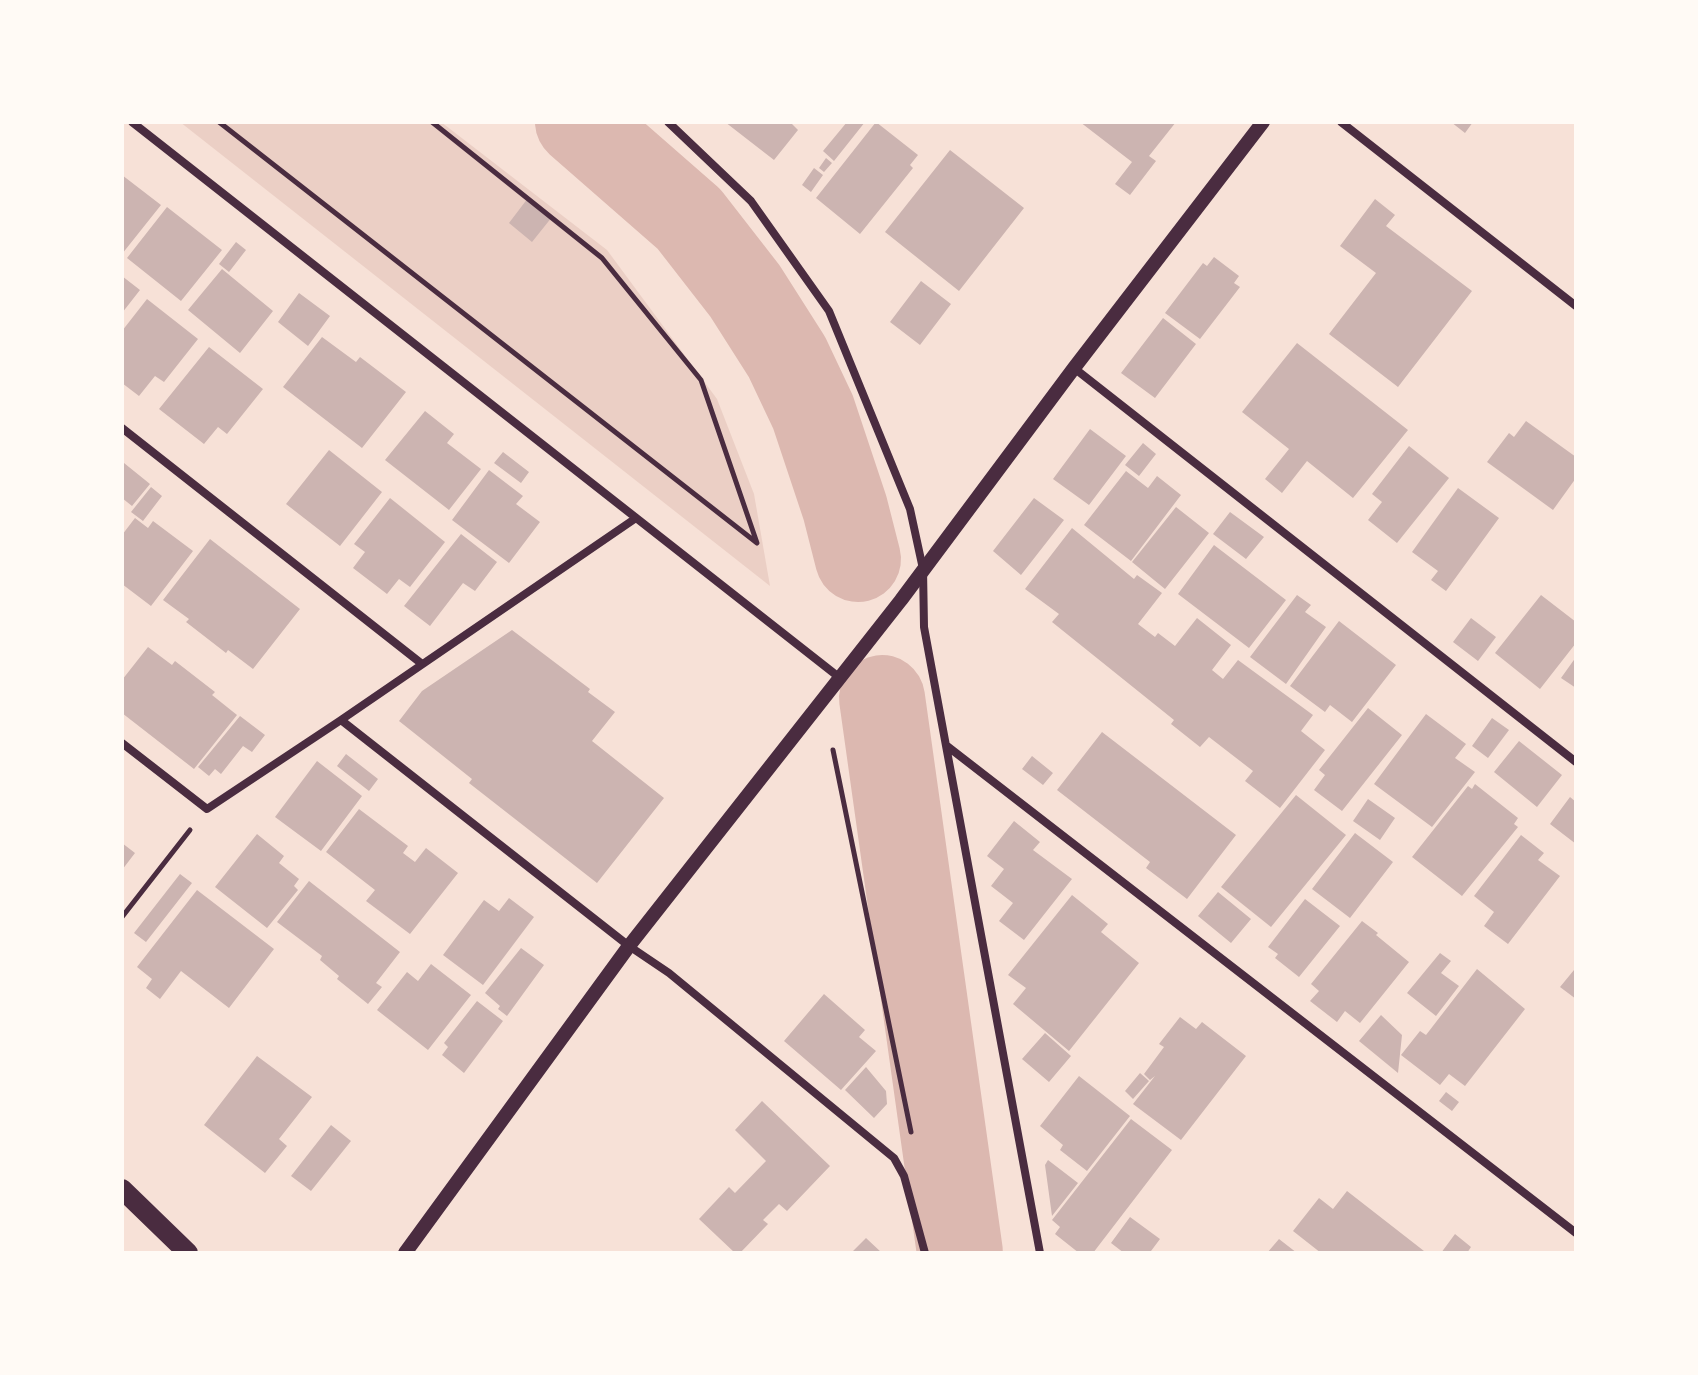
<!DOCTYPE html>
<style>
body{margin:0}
#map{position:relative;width:1698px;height:1375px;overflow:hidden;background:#f7e1d7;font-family:"Fira Sans Condensed",sans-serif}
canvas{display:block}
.frame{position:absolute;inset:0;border:124px solid #fffaf5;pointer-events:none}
</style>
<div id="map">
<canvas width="1698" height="1375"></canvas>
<div class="frame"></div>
</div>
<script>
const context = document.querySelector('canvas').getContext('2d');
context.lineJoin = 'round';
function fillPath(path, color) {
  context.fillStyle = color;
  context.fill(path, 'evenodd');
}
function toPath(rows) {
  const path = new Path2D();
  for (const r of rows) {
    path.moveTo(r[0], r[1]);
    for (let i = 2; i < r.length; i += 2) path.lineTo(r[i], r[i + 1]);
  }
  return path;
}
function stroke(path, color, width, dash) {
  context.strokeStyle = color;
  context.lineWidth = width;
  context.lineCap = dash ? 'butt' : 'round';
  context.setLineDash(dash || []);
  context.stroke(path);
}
fillPath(toPath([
 [180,122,441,122,607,250,717,399,754,494,770,586]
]), '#ebcfc5');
stroke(toPath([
 [578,122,689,219,745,291,787,357,813,412,845,508,858,559],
 [882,698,960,1253]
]), '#dcb8b0', 86);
fillPath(toPath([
 [725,122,790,122,798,130,774,160],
 [847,122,865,122,834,161,823,151],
 [876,122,918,155,910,165,913,168,860,234,816,198],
 [1080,122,1176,122,1149,156,1156,161,1130,195,1115,184,1132,162],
 [1451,122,1473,122,1465,133],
 [950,150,1024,208,959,291,885,232],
 [826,158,832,163,824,172,819,168],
 [814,168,823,175,811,192,802,185],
 [122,175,161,205,122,254],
 [528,198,552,217,532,242,509,223],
 [1375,199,1395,215,1386,226,1472,291,1398,387,1329,334,1376,273,1340,246],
 [167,207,222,250,181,301,127,258],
 [236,242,246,250,229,272,219,264],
 [1214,257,1239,276,1234,283,1240,287,1200,339,1165,313,1203,263,1207,266],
 [222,269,273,311,240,353,188,310],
 [122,276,140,290,122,313],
 [921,281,951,304,920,345,890,322],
 [299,293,330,316,308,346,278,322],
 [147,299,198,339,164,382,155,376,139,396,122,383,122,331],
 [1163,318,1196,344,1155,398,1121,373],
 [322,337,356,362,360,357,406,392,362,448,283,387],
 [1297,343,1408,430,1353,498,1307,461,1282,493,1265,479,1289,449,1242,412],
 [209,347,263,389,227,434,218,427,204,444,159,409],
 [425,411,454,434,447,443,481,469,449,510,385,460],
 [1526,421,1576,457,1576,478,1553,510,1487,462,1509,433,1514,437],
 [1090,429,1126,456,1089,505,1053,479],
 [1143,443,1156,454,1139,476,1125,465],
 [1409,446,1449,478,1397,543,1368,520,1382,502,1372,494],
 [329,450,382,492,340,546,286,504],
 [503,452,529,472,521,483,494,463],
 [124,463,150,484,132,506,122,498,122,466],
 [489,470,523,496,516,504,540,522,509,563,452,520],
 [1126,471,1148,488,1157,476,1181,495,1131,561,1084,525],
 [151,487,162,496,143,521,131,512],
 [1458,488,1499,518,1446,591,1431,580,1438,571,1412,552],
 [390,498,445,542,410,587,399,579,387,594,353,568,365,552,354,544],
 [1034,498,1064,520,1021,575,993,551],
 [1176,507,1209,533,1165,589,1132,562],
 [1230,512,1264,537,1246,559,1213,534],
 [135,518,148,528,153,521,193,551,151,606,122,584,122,535],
 [1072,528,1134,579,1137,575,1162,593,1138,624,1155,637,1158,633,1175,646,1197,618,1231,645,1212,670,1223,679,1238,660,1313,715,1301,731,1325,750,1280,808,1245,781,1253,771,1209,737,1200,747,1171,724,1174,720,1052,622,1059,614,1025,589],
 [461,534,497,562,475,591,463,583,430,626,404,606],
 [210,539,300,609,253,669,228,650,226,653,186,622,189,619,163,600],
 [1214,545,1286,600,1249,648,1178,594],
 [1297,595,1311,605,1305,612,1326,627,1286,684,1250,657],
 [1541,595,1576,622,1576,643,1540,689,1495,653],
 [1471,618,1496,637,1478,661,1453,642],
 [1339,621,1396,665,1352,722,1330,705,1325,712,1290,686],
 [512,630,590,689,588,692,615,712,592,741,664,798,597,883,469,783,472,779,399,721,422,691],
 [148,647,172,665,175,661,215,692,212,695,237,715,194,769,122,713,122,680],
 [1576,657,1576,688,1561,678],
 [1368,708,1402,735,1342,811,1314,790,1325,775,1319,770],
 [1426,714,1466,744,1455,758,1475,772,1432,827,1374,784],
 [240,716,265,735,252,752,243,746,221,774,215,769,209,776,198,767],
 [1492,718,1509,730,1488,758,1472,746],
 [1102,732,1236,835,1187,899,1146,868,1150,862,1057,790],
 [1519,741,1562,775,1537,807,1494,772],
 [346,754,378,779,369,791,337,766],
 [1032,756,1053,773,1043,785,1022,769],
 [317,761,362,796,321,851,275,817],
 [1475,784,1518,818,1514,824,1518,827,1462,896,1412,857,1468,786,1472,789],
 [1296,795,1346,835,1271,927,1221,887],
 [1570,797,1576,802,1576,844,1550,824],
 [1368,799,1395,818,1380,840,1353,821],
 [359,809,408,846,403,853,415,862,426,848,458,873,410,934,366,901,375,890,326,852],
 [1014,821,1040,842,1033,850,1072,879,1024,940,999,921,1013,903,991,886,1004,869,987,856],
 [1355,833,1393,862,1350,918,1312,889],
 [257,834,284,856,279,863,299,879,294,886,298,890,267,928,215,887],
 [1521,835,1544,853,1538,860,1560,876,1508,944,1484,926,1494,912,1474,896],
 [122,843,135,853,122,870],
 [180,874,192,883,146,942,134,933],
 [309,881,400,952,376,983,382,987,368,1004,337,979,339,976,320,960,322,956,277,922],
 [197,890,274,949,229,1008,181,971,160,999,146,988,152,979,137,967],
 [1218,892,1251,919,1231,943,1198,916],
 [1072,895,1108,924,1101,932,1139,963,1069,1051,1013,1004,1026,988,1008,975],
 [509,898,534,917,483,985,443,955,484,900,499,911],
 [1305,899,1340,926,1299,977,1275,958,1278,954,1268,947],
 [1362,921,1378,933,1376,935,1409,962,1360,1023,1345,1011,1337,1022,1310,1001,1319,991,1311,984],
 [521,948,544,965,507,1016,498,1009,500,1006,485,993],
 [1440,953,1451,961,1441,973,1459,986,1436,1016,1407,993],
 [431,964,471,995,428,1050,377,1010,407,972,418,981],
 [1477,969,1525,1009,1465,1086,1449,1074,1440,1085,1401,1055,1420,1031,1426,1035],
 [1574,970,1576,972,1576,999,1560,987],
 [824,994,865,1030,859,1037,876,1051,841,1090,784,1041],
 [477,1001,503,1021,464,1073,442,1055,448,1047,444,1043],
 [1381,1015,1402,1035,1398,1073,1359,1041],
 [1180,1017,1196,1029,1202,1022,1246,1056,1181,1140,1133,1104,1155,1076,1150,1080,1144,1074,1164,1047,1159,1044],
 [1045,1033,1071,1056,1049,1082,1022,1059],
 [257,1056,312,1097,279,1139,287,1146,265,1173,204,1125],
 [866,1067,886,1091,887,1104,874,1118,845,1090],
 [1140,1073,1149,1081,1133,1099,1125,1091],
 [1079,1076,1130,1116,1087,1171,1060,1150,1063,1145,1040,1126],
 [1446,1092,1459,1102,1452,1111,1439,1101],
 [762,1101,830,1166,787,1211,779,1204,763,1220,768,1224,740,1253,735,1253,699,1219,729,1187,735,1193,766,1161,735,1130],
 [1131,1119,1172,1150,1093,1253,1079,1253,1055,1234,1060,1227,1052,1220],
 [331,1125,351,1141,311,1191,291,1176],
 [1048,1160,1078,1183,1052,1216,1045,1165],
 [1347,1191,1424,1251,1422,1253,1321,1253,1293,1231,1319,1198,1333,1209],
 [1130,1217,1160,1239,1151,1251,1153,1253,1124,1253,1111,1243],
 [1455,1234,1471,1247,1467,1253,1441,1253],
 [866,1238,882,1253,851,1253],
 [1279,1239,1297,1253,1267,1253]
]), '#ccb4b1');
stroke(toPath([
 [219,122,757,543,701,380,602,258,432,122],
 [833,750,911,1132],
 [122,917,190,830]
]), '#4a2c40', 5);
stroke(toPath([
 [132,122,840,678],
 [668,122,751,201,829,311,910,509,923,569,924,627,1040,1253],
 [1341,122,1576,306],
 [1074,368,1576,762],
 [122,428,422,664],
 [636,518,341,720,629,946,669,973,894,1158,904,1176,925,1253],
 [122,743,207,809,341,720],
 [947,746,1576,1233]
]), '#4a2c40', 8);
stroke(toPath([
 [405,1253,629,946,901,600,1074,368,1263,122]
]), '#4a2c40', 14);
stroke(toPath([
 [122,1189,188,1253]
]), '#4a2c40', 20);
</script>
